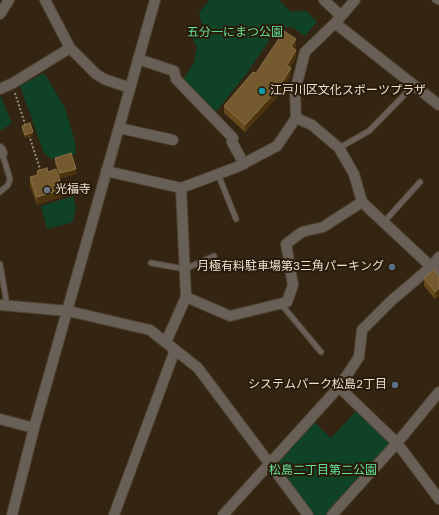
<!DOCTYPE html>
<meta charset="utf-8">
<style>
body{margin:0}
canvas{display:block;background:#332511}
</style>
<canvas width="439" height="515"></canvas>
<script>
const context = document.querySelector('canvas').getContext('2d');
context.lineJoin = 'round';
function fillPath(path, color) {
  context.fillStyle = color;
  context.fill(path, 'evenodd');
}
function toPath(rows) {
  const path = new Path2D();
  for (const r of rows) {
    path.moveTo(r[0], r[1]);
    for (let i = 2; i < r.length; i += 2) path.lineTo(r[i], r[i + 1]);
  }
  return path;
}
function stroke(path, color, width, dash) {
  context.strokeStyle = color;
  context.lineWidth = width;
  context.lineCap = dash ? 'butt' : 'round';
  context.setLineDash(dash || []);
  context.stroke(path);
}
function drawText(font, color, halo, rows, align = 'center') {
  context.font = font + ' "DM Sans","Noto Sans JP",sans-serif';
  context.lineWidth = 4;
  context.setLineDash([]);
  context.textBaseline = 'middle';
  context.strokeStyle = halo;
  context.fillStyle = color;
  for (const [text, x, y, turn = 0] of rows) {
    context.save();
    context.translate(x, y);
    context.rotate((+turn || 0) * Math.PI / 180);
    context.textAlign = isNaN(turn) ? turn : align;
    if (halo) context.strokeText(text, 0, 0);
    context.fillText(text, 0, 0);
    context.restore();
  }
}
fillPath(toPath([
 [209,0,279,0,291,12,306,11,317,22,305,36,292,27,274,28,272,36,247,73,215,113,183,79,194,63,197,47,189,32,203,27,199,13],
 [44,73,65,108,75,142,76,154,51,159,44,153,20,86],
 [0,95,12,123,0,131],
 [73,196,76,207,73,222,47,229,41,206],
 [357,410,394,444,329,515,313,515,275,465,313,421,331,438]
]), '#0f4227');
const service = toPath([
 [435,0,439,2],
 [339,148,369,131,414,85],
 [218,174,236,219],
 [0,192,8,185,10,179,2,153],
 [384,222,420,182],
 [151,263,185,269,214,256],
 [0,264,7,305],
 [281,304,321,352]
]);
const minor = toPath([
 [45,0,70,48,96,74,104,79,130,88],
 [324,0,341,16],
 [0,14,9,0],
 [335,23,439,105],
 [138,59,174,71,176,79,233,138,232,142,244,164],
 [0,89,13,83,70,48],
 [296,118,312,125,339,148,354,174,362,202,439,274],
 [119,128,173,140],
 [0,149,2,153],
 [106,171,181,188,237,167,277,146,296,118,295,91,305,52,335,23,355,0],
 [186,297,230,316,287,302,293,285,286,244,302,232,323,227,362,202],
 [0,305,68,311],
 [166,342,186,297,181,188],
 [339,387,397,443,439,499],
 [0,419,34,428],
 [114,515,175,350],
 [223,515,339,387,359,357,362,330,391,301,432,266,439,257],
 [332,515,397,443,439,392]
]);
const tertiary = toPath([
 [68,311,150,330,198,368,308,515],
 [12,515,34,428,155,0]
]);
stroke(service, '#504330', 7);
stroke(minor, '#504330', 12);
stroke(tertiary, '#504330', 12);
stroke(toPath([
 [15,93,26,127],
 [29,135,41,172]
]), '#978b7c', 2, [2, 2]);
stroke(service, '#685f57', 5);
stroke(minor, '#685f57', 10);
stroke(tertiary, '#685f57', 10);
fillPath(toPath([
 [296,46,294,49,296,57,290,67,291,75,286,83,276,98,245,132,224,113,224,106,256,73],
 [22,126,33,135,25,138,22,129],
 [55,158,76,174,60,178,55,163],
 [37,171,48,172,63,196,37,205,30,185,30,177,37,175],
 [439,276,439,296,435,299,424,286,424,278]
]), '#66491a');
fillPath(toPath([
 [296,39,296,46,291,54,291,46],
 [296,50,296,57,287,72,287,65],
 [291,68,291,75,286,83,276,98,245,132,245,125],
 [33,132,33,135,25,138,25,135],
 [76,169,76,174,60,178,60,173],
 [63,189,63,196,37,205,37,197],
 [439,288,439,296,435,299,435,292]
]), '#4c340e');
const building = toPath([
 [284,31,296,39,291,46,296,50,287,65,291,68,286,76,276,91,245,125,224,106,253,72,256,73,284,31],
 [30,123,33,132,25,135,22,126,30,123],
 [71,153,76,169,60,173,55,158,71,153],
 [47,168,48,172,56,169,63,189,37,197,30,177,38,175,37,171,47,168],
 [434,270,439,276,439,288,435,292,424,278,434,270]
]);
fillPath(building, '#745a2e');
stroke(building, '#876f48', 1);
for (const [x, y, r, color] of [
 [262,91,4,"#0f9aa8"],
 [47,190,4,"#6b7280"],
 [392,267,4,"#5c6f8a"],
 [395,385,4,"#5c6f8a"]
]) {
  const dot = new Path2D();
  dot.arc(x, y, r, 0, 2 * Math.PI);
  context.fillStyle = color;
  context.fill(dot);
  stroke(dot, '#291b08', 1.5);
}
drawText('12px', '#62e39a', '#291b08', [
 ["五分一にまつ公園",235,33],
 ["松島二丁目第二公園",323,471]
]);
drawText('12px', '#eae1d5', '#291b08', [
 ["江戸川区文化スポーツプラザ",270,91],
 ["光福寺",55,190],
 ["月極有料駐車場第3三角パーキング",384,267,"right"],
 ["システムパーク松島2丁目",387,385,"right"]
], 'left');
</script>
